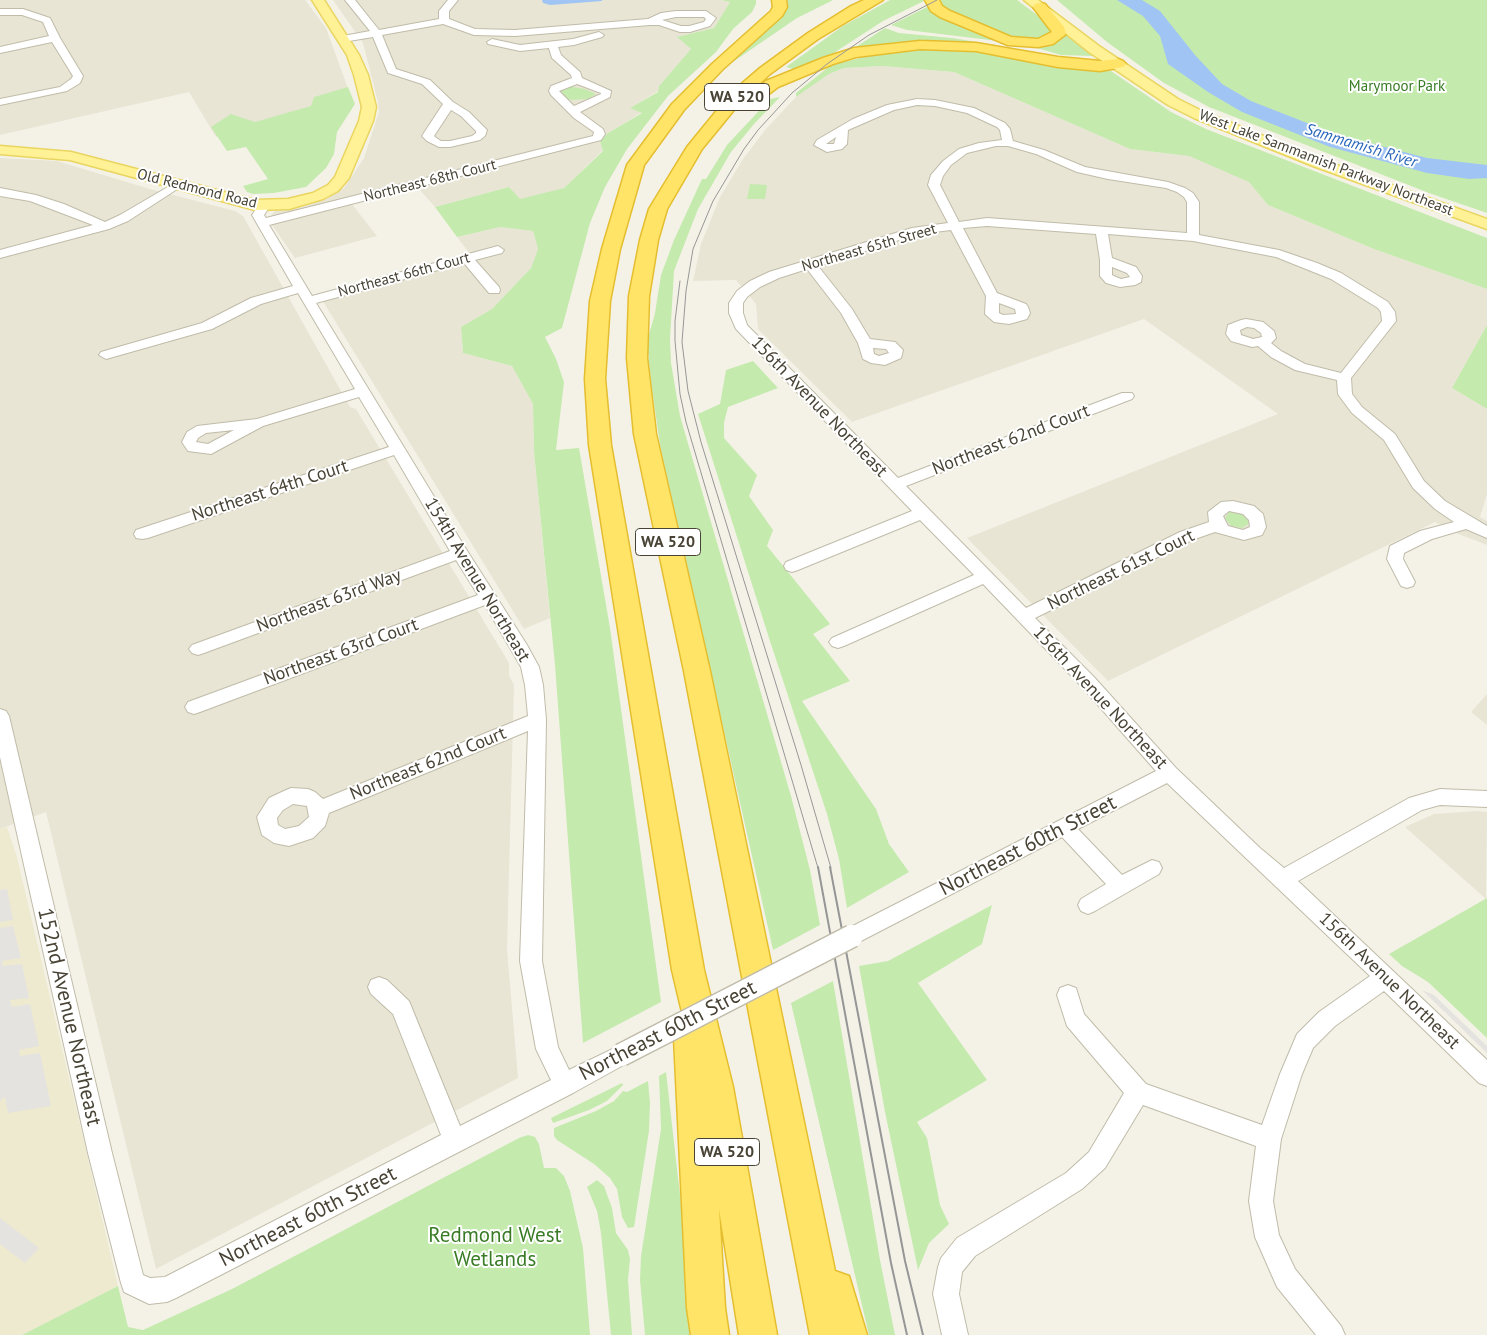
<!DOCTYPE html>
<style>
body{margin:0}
canvas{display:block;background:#f4f2e7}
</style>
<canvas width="1487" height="1335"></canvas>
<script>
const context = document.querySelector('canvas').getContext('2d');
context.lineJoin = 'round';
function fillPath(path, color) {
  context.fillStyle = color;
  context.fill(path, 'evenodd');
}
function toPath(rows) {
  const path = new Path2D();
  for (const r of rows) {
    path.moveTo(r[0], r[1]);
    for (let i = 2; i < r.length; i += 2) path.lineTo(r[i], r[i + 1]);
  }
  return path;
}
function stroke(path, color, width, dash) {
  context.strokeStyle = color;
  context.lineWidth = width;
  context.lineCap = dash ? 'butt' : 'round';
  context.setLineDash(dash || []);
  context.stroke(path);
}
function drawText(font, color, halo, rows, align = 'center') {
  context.font = font + ' "PT Sans",sans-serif';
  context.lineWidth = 4;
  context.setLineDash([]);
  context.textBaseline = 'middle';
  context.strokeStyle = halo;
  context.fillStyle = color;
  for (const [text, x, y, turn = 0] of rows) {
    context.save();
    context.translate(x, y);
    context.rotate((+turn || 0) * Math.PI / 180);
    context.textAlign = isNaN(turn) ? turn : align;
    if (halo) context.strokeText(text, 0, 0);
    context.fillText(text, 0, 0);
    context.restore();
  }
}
fillPath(toPath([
 [0,0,305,0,326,28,354,105,216,137,189,92,0,135],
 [333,0,721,0,730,2,714,28,678,37,691,49,659,86,658,91,630,108,642,112,608,133,603,150,564,188,520,200,509,187,435,207,412,181,277,216,271,215,275,211,303,207,327,199,344,188,364,158,379,112,378,102,363,43],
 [882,66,954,72,1130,149,1189,156,1250,182,1268,205,1374,249,1487,289,1487,325,1452,388,1487,409,1487,494,1480,517,1487,521,1487,545,1456,533,1435,522,1108,681,967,538,1278,414,1144,319,852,422,758,329,756,304,736,280,693,281,701,244,720,197,743,159,766,129,796,97,829,74,844,68],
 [0,158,57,161,150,189,235,211,243,216,350,407,356,409,509,663,509,675,514,685,507,949,518,1078,156,1269,46,812,0,829],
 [351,203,377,236,295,258,272,225],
 [500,227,533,231,538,249,531,268,492,309,461,327,463,353,512,366,533,404,534,452,550,618,524,629,319,295,470,254,457,237],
 [1487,694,1487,725,1471,712],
 [1477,811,1487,812,1486,899,1405,827,1434,814]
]), '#e8e5d5');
fillPath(toPath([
 [7,827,17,857,118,1286,22,1335,0,1335,0,829]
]), '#eeead0');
fillPath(toPath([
 [721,0,756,0,756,4,752,12,733,29,716,52,668,96,627,149,605,187,590,223,562,328,545,337,556,359,564,382,556,450,579,448,610,628,661,1002,583,1043,555,665,534,452,533,404,512,366,463,353,461,327,492,309,531,268,538,249,533,231,500,227,457,237,435,207,509,187,520,199,564,188,603,151,600,141,608,133,642,113,630,108,658,92,659,86,691,49,677,37,714,28,730,2],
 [787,0,833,0,797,18,727,66,783,14,788,6],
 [890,0,926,0,883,21,826,58,793,69,786,67,843,26],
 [942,0,1017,0,1052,26,1053,31,1051,37,1038,41,1021,41,953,15,941,6,940,1],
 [1057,0,1487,0,1487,213,1429,193,1209,107,1164,83,1107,42],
 [929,6,934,13,946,20,998,41,907,30,891,25],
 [885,28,899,33,952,38,996,45,1001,48,962,43,848,52],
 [1065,34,1093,56,1061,55,1030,46,1051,43],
 [938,48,990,52,1111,71,1171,112,1206,129,1487,238,1487,289,1374,249,1268,205,1249,182,1189,156,1130,149,954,72,882,66,844,68,829,74,796,97,796,93,831,65,894,50],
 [567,86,585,89,596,94,588,99,571,100,566,98,559,91],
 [348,87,355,104,337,132,334,154,326,168,306,187,274,193,253,194,247,192,243,186,268,179,246,147,227,151,211,127,231,114,255,122,311,106,314,97],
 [780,97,754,124,731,152,698,209,674,271,670,339,671,363,680,416,791,796,810,870,820,925,773,950,660,445,651,381,647,342,655,313,661,275,674,240,702,179,706,179,727,145,770,99],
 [750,184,767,185,765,199,747,199],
 [1487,325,1487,409,1452,388],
 [753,361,778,388,728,407,724,423,724,438,757,475,749,496,773,530,767,546,830,624,813,634,850,681,802,701,876,809,889,844,909,872,847,908,839,859,827,814,769,638,698,414,720,404,726,370],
 [1229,512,1242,513,1246,515,1250,523,1242,528,1231,526,1225,518],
 [1487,898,1487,1038,1428,982,1402,966,1389,954],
 [992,905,982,944,918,983,987,1080,917,1122,927,1138,940,1205,949,1224,929,1243,918,1270,885,1112,859,966,888,961],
 [833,981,880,1260,895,1335,869,1335,791,1003],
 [666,1072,691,1292,694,1335,645,1335,640,1280,641,1256,661,1129,659,1076],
 [648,1081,650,1103,649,1131,634,1227,628,1228,622,1217,617,1189,610,1178,594,1164,557,1140,554,1136,554,1128,596,1111,614,1101,623,1091,627,1092],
 [622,1083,623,1085,607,1101,589,1110,553,1123,551,1118],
 [528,1135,535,1137,539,1144,544,1168,556,1168,564,1176,570,1191,583,1248,590,1335,22,1335,118,1286,128,1327,143,1330,232,1289,519,1138],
 [597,1180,604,1186,612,1208,616,1233,628,1250,630,1259,628,1280,632,1335,611,1335,601,1233,597,1211,587,1187]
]), '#c5eaae');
fillPath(toPath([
 [7,889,13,920,0,922,0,890],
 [13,926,21,958,2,961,3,966,22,964,29,998,10,1000,12,1007,30,1004,39,1046,19,1050,20,1056,40,1053,51,1106,8,1113,5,1097,0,1101,0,928],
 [1422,990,1434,995,1487,1046,1487,1053],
 [0,1218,39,1248,25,1263,0,1244]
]), '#e5e3df');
fillPath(toPath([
 [542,0,602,0,602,1,550,5,543,3],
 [1117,0,1142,0,1160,11,1195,55,1222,84,1251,101,1335,134,1427,158,1487,165,1487,178,1469,179,1427,173,1330,147,1242,112,1208,92,1168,64,1160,36,1143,16]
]), '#a0c5f4');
const minor = toPath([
 [345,0,355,0,379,30,439,19,439,11,448,0,458,0,449,11,449,19,475,29,515,30,648,19,661,13,676,11,706,11,716,18,710,26,690,32,680,32,659,25,650,25,515,36,474,35,443,24,382,35,396,69,430,80,453,102,469,112,487,130,485,136,480,140,450,147,439,147,427,141,422,136,443,104,422,84,388,73,373,37,343,42,338,39,343,36,370,31,345,0],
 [676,17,704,17,706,19,704,22,689,26,681,26,662,20,676,17],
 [451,110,461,116,476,131,476,133,472,136,450,141,441,141,435,137,434,136,451,110],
 [0,9,23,9,50,18,60,38,83,76,80,83,67,91,0,105,0,99,60,87,71,79,73,76,52,42,0,53,0,47,49,36,43,22,22,15,0,15,0,9],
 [599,32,604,35,602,37,574,45,558,47,561,55,580,72,582,78,611,91,610,97,580,112,603,129,605,134,601,140,269,225,312,296,498,246,504,250,502,253,475,260,499,287,500,290,499,293,489,293,464,263,316,303,466,549,527,645,539,667,543,685,546,720,542,961,558,1047,569,1070,621,1045,629,1048,632,1055,629,1062,573,1093,176,1298,167,1302,149,1304,124,1292,121,1283,88,1153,0,757,0,709,6,711,9,716,112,1153,143,1275,150,1278,165,1277,441,1135,393,1014,371,994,368,987,371,980,379,977,387,980,409,1001,460,1126,551,1080,536,1049,520,961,528,731,329,813,325,826,313,838,289,846,274,843,262,835,257,817,269,798,284,791,291,788,308,789,315,792,323,799,528,716,525,685,521,667,485,605,200,712,194,714,188,712,185,707,188,702,478,595,456,560,204,653,198,655,192,653,189,649,192,645,450,551,394,455,148,538,142,539,136,538,134,534,136,530,389,447,359,397,263,426,211,454,188,451,182,442,187,432,197,426,257,419,355,389,298,293,261,304,212,329,106,359,99,355,101,352,202,323,251,298,293,286,252,215,260,203,264,202,270,206,264,215,266,218,593,136,594,132,574,118,551,95,549,91,551,86,572,78,571,75,552,58,549,48,520,51,488,44,487,42,492,39,520,45,573,39,599,32],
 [577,84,601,93,601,94,574,106,559,91,577,84],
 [234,430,208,444,196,442,198,438,206,433,234,430],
 [293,804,307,806,309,817,299,826,285,829,278,825,277,818,283,810,293,804],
 [917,99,935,100,974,108,1005,123,1010,129,1013,141,1044,150,1085,167,1168,182,1185,188,1193,193,1199,202,1199,235,1279,250,1317,263,1341,273,1388,302,1395,312,1396,321,1351,378,1352,394,1362,407,1395,434,1424,481,1445,501,1487,526,1487,538,1466,529,1432,539,1404,553,1403,559,1415,582,1413,586,1407,588,1401,586,1387,559,1390,546,1420,531,1454,522,1435,509,1413,488,1384,440,1352,413,1340,397,1338,394,1337,380,1295,370,1271,357,1258,346,1252,347,1231,341,1226,334,1228,325,1241,320,1246,319,1263,322,1274,331,1276,338,1271,343,1281,351,1305,364,1341,373,1382,321,1381,312,1378,308,1331,279,1276,257,1193,241,1108,234,1112,258,1136,267,1142,276,1141,282,1135,285,1120,287,1106,283,1100,276,1100,260,1096,234,987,226,963,228,997,293,1026,304,1028,307,1030,313,1027,319,1009,324,994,322,985,314,986,296,951,230,918,234,818,266,852,309,870,339,895,342,903,350,901,358,885,365,871,363,863,359,858,343,841,313,807,269,779,278,760,287,747,297,743,303,743,313,747,325,898,478,1122,393,1132,393,1134,396,1132,399,906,486,1026,608,1180,532,1209,522,1208,512,1221,502,1233,501,1254,506,1263,514,1266,527,1262,535,1244,540,1215,532,1192,540,1035,618,1094,677,1176,768,1260,848,1284,868,1409,798,1440,789,1487,791,1487,807,1440,805,1422,810,1298,881,1487,1060,1487,1086,1479,1083,1384,991,1335,1026,1313,1048,1302,1074,1281,1139,1273,1201,1279,1235,1295,1269,1341,1326,1345,1335,1316,1335,1277,1287,1255,1237,1249,1201,1256,1146,1143,1105,1105,1168,1082,1189,975,1256,962,1272,959,1294,968,1335,942,1335,933,1294,938,1267,941,1258,957,1238,1066,1173,1089,1152,1124,1093,1067,1026,1057,995,1060,988,1068,985,1076,988,1084,1014,1146,1084,1262,1125,1280,1074,1297,1034,1319,1012,1370,976,1167,783,1078,829,1122,875,1152,860,1159,862,1162,868,1159,874,1095,911,1088,914,1081,911,1078,905,1081,899,1106,884,1062,837,859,942,852,945,845,942,842,936,845,930,1156,771,1082,687,983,584,844,646,838,648,832,646,829,642,832,638,974,575,920,520,798,570,792,572,786,570,784,566,786,562,912,511,736,329,729,313,729,303,737,291,750,281,769,272,912,228,948,223,928,185,931,175,943,161,959,149,979,143,1002,140,1000,130,997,127,967,113,935,106,917,105,894,110,848,130,847,144,842,149,827,152,814,145,817,140,853,119,887,105,917,99],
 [836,137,834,144,826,144,836,137],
 [996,146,1008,146,1036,154,1077,172,1108,179,1166,188,1177,192,1184,197,1187,202,1187,233,987,218,959,222,940,185,943,176,951,165,967,153,996,146],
 [1112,267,1127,273,1130,277,1121,279,1116,277,1112,275,1112,267],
 [999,303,1015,309,1016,314,1003,315,999,313,999,303],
 [1247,327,1254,328,1261,333,1262,337,1253,339,1241,335,1240,330,1247,327],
 [873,348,886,349,889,353,879,356,874,354,873,348],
 [1229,511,1243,514,1249,520,1250,527,1243,530,1228,526,1223,516,1229,511],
 [178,181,182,182,184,184,182,186,128,221,109,229,0,258,0,250,93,225,30,201,0,196,0,188,36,195,64,204,105,222,120,215,178,181]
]);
const major = toPath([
 [312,0,324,0,359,55,368,75,376,107,373,121,349,178,338,191,323,199,289,209,255,210,70,160,0,154,0,146,71,152,255,200,288,199,313,193,328,185,335,177,359,121,362,107,354,75,347,55,312,0],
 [1024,0,1038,0,1099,46,1178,99,1204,112,1323,160,1487,219,1487,229,1313,166,1194,118,1168,105,1089,52,1024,0]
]);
const highway = toPath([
 [772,0,786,0,787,7,782,16,722,70,684,110,644,165,620,249,610,301,605,379,611,445,704,970,733,1087,777,1335,739,1335,719,1209,725,1308,729,1335,691,1335,687,1308,674,1038,679,1027,685,1025,672,970,589,445,585,379,590,301,602,249,627,165,672,104,712,64,771,11,773,7,772,0],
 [864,0,883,0,818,39,770,74,743,99,702,149,667,209,658,240,649,296,647,358,656,434,710,671,835,1271,849,1276,867,1335,810,1335,684,671,634,434,627,358,629,296,640,240,649,209,687,147,731,93,760,68,808,33,851,6,864,0],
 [925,0,939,0,942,6,950,11,1011,37,1038,39,1052,32,1033,7,1035,4,1040,3,1045,4,1064,27,1066,34,1053,44,1038,47,1008,45,940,17,931,11,925,0],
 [920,41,976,43,1058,57,1100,61,1118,59,1123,61,1126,64,1123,67,1100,71,1058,67,976,51,920,49,856,57,833,64,778,87,761,100,755,102,749,100,747,97,766,81,823,58,854,48,920,41]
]);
stroke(minor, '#c0bca9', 2);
stroke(major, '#e9d560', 3);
stroke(highway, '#e5be30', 3);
fillPath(minor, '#fff');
fillPath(major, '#fff195');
fillPath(highway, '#ffe467');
stroke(toPath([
 [680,281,675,321,675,341,680,394,686,422,818,868],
 [831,868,801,765,701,442,688,391,682,342,686,291,693,249,713,201,744,149,758,130,792,93,827,64,869,35,937,0]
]), '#969696', 1);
stroke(toPath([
 [818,867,891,1263,907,1335],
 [830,867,905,1261,923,1335]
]), '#969696', 2);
const minorBridge = toPath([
 [621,1055,852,936]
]);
stroke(minorBridge, '#c0bca9', 25, []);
stroke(minorBridge, '#fff', 22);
drawText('15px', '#397c25', '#fff', [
 ["Marymoor Park",1397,87]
]);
drawText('15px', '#484335', '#fff', [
 ["West Lake Sammamish Parkway Northeast",1326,163,21],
 ["Northeast 68th Court",430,181,-14],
 ["Old Redmond Road",197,189,14],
 ["Northeast 65th Street",869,248,-16],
 ["Northeast 66th Court",404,275,-15]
]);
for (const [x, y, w] of [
 [737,97,65],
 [668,542,65],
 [727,1152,65]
]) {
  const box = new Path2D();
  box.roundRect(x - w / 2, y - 13.5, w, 27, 4);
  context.fillStyle = '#fff';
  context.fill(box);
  stroke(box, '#484335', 1);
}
drawText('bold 16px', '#484335', null, [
 ["WA 520",737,97],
 ["WA 520",668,542],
 ["WA 520",727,1152]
]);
drawText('italic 16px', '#2966b9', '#fff', [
 ["Sammamish River",1361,146,17]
]);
drawText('18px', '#484335', '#fff', [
 ["156th Avenue Northeast",819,407,46],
 ["Northeast 62nd Court",1011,440,-21],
 ["Northeast 64th Court",270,491,-18],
 ["Northeast 61st Court",1121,570,-26],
 ["154th Avenue Northeast",477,580,59],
 ["Northeast 63rd Way",329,601,-20],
 ["Northeast 63rd Court",341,652,-20],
 ["156th Avenue Northeast",1100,698,47],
 ["Northeast 62nd Court",428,764,-22],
 ["156th Avenue Northeast",1389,981,44]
]);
drawText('21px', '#484335', '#fff', [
 ["Northeast 60th Street",1028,846,-27],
 ["152nd Avenue Northeast",69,1017,77],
 ["Northeast 60th Street",668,1031,-27],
 ["Northeast 60th Street",308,1217,-27]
]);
drawText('21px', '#397c25', '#fff', [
 ["Redmond West",495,1236],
 ["Wetlands",495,1260]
]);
</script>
